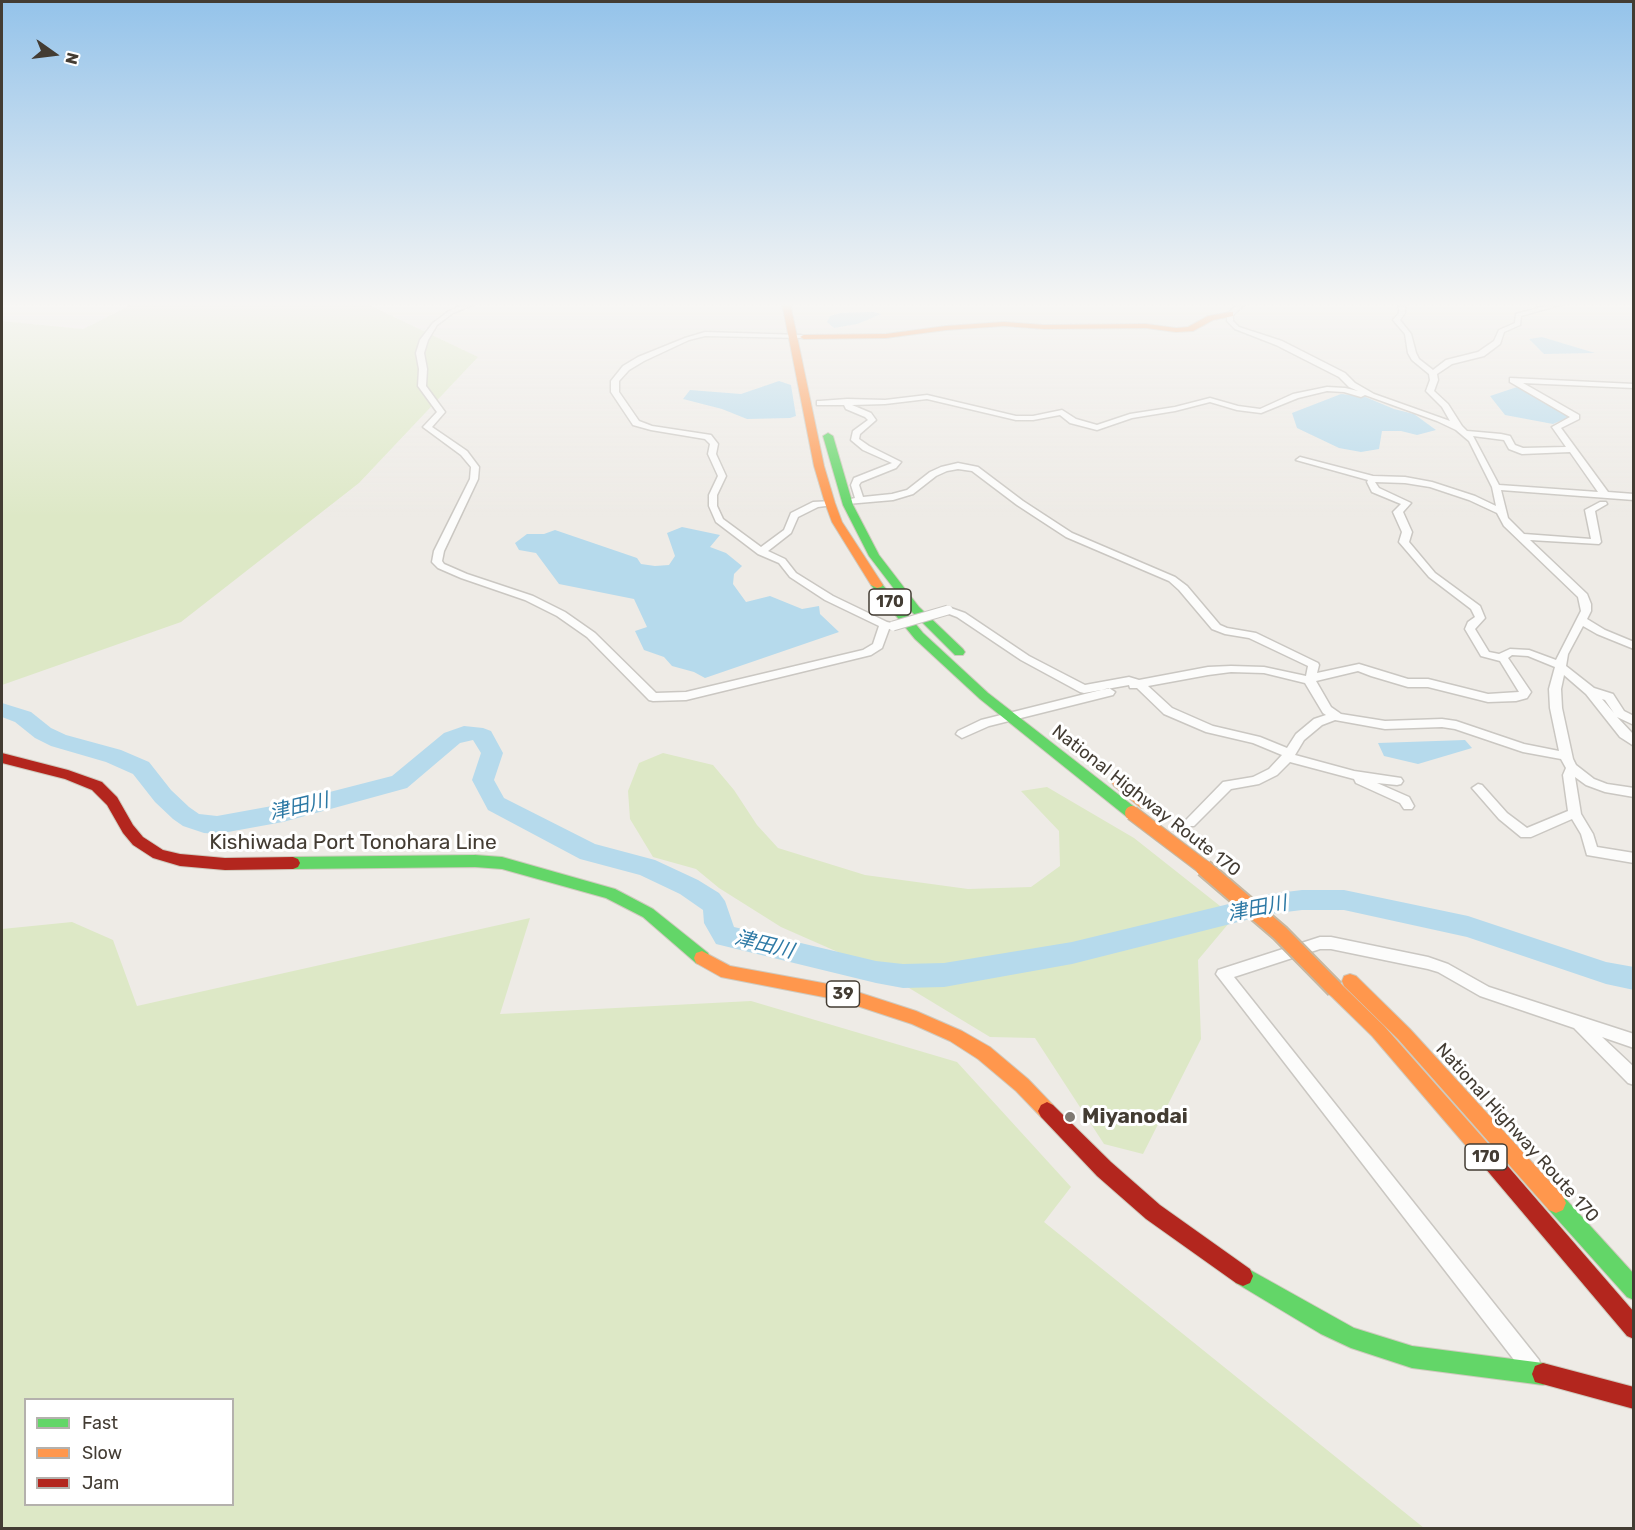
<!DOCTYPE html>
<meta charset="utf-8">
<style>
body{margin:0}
#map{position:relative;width:1635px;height:1530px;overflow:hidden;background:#eeebe6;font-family:Rubik,sans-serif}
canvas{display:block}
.frame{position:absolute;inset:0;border:3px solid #433c33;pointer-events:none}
.legend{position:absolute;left:24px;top:1398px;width:210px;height:108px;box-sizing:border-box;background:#fff;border:2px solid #b4b1ad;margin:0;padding:8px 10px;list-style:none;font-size:18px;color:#433c33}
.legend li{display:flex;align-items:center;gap:12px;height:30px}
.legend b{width:30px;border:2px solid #b4b1ad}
.north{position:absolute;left:24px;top:24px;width:60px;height:60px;-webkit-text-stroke:4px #fff;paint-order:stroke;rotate:104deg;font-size:16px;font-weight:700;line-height:24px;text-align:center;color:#433c33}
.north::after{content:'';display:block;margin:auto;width:21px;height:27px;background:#433c33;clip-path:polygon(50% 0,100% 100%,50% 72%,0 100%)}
</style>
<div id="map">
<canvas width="1635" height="1530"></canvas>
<div class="frame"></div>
<ul class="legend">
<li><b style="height:8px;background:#63d668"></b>Fast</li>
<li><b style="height:8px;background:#ff974d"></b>Slow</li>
<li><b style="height:8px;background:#b3261e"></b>Jam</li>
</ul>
<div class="north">N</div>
</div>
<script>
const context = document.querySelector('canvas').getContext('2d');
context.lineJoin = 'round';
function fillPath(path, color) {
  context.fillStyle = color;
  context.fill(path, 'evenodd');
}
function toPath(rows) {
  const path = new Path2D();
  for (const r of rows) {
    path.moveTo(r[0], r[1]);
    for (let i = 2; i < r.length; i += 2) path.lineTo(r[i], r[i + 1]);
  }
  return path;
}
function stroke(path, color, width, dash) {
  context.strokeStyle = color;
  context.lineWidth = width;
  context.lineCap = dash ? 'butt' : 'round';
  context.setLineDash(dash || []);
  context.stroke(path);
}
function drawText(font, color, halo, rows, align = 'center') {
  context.font = font + ' Rubik,"Noto Sans JP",sans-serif';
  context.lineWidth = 6;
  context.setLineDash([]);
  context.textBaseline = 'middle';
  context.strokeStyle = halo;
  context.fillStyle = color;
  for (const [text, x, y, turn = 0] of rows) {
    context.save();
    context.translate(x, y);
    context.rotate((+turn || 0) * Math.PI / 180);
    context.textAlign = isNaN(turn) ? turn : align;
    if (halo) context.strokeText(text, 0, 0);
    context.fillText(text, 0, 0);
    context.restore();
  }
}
fillPath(toPath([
 [135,303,365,303,478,357,359,483,181,622,2,685,2,321,83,329],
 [663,753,713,765,734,790,757,825,778,848,865,875,968,889,1031,887,1060,866,1059,831,1021,791,1047,787,1134,838,1234,917,1198,960,1201,1039,1143,1154,1104,1144,1035,1038,990,1037,881,971,781,927,719,888,696,869,653,857,630,819,628,791,639,763],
 [530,918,500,1014,751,1001,957,1062,1071,1187,1044,1222,1424,1528,2,1528,2,929,72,922,113,940,137,1006],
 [26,1400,232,1400,232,1504,26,1504]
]), '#dde8c6');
fillPath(toPath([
 [873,312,882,314,857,324,834,328,827,322,830,316,840,313],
 [1542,337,1595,353,1544,354,1529,339],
 [779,381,791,385,796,416,790,418,747,419,722,409,683,399,690,390,741,394],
 [1520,386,1572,416,1553,424,1505,415,1490,396],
 [1341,394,1363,396,1394,409,1414,414,1436,430,1417,435,1401,431,1382,431,1379,449,1361,452,1339,448,1297,428,1292,413],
 [682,527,720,535,710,547,726,553,742,566,734,574,733,584,746,602,770,596,802,609,819,606,820,614,839,632,705,678,694,672,672,666,664,657,644,650,635,631,647,627,634,599,559,584,536,553,519,550,515,543,527,534,544,534,555,530,637,558,641,564,655,566,669,565,675,556,667,533],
 [1465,740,1472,748,1418,764,1384,756,1378,743]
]), '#b6daec');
fillPath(toPath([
 [2,703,31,712,51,728,66,735,121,750,149,762,171,790,189,807,199,814,217,816,283,804,392,776,444,733,464,726,483,728,491,731,503,753,494,780,504,798,595,844,655,860,698,880,719,893,725,901,734,927,876,961,903,964,944,963,1072,942,1270,894,1302,890,1344,890,1468,916,1606,962,1634,967,1634,990,1606,984,1467,937,1344,910,1302,910,1270,914,1072,964,944,987,903,988,876,983,716,944,704,923,703,910,680,894,640,875,580,859,488,810,472,780,481,753,473,740,460,743,407,788,283,822,217,834,204,833,183,826,173,819,155,802,133,774,106,762,51,746,35,738,15,722,2,717,2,703]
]), '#b6daec');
const street = toPath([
 [468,303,477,303,453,313,437,325,428,340,424,353,427,369,426,386,445,412,432,427,467,451,479,467,478,479,444,551,442,561,444,564,467,574,533,596,565,612,595,633,656,693,686,692,863,650,873,644,879,626,825,600,790,577,779,563,758,554,716,522,709,506,709,495,718,476,708,454,710,444,705,439,651,430,633,425,611,392,611,381,623,366,638,357,685,338,705,332,801,335,803,336,803,338,705,336,689,340,644,361,629,370,619,381,619,392,639,421,652,426,711,435,718,444,716,454,726,476,717,495,717,506,723,519,761,547,784,530,791,513,813,502,833,501,833,505,818,507,798,517,791,533,768,551,785,559,796,573,833,596,887,622,896,624,897,626,896,628,889,629,882,648,871,655,686,700,653,701,649,700,587,637,557,616,525,600,461,578,438,568,432,562,434,551,470,479,471,467,461,455,423,427,437,412,418,386,419,369,416,353,420,340,433,323,449,311,468,303],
 [1239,303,1246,303,1233,315,1233,321,1239,327,1282,341,1345,373,1355,383,1374,394,1450,421,1442,407,1426,391,1430,380,1429,374,1412,360,1408,353,1405,334,1393,320,1399,313,1399,303,1405,303,1405,313,1400,320,1411,334,1416,353,1419,359,1433,370,1446,360,1478,352,1494,341,1499,330,1515,323,1516,314,1556,303,1567,303,1521,316,1520,325,1504,332,1500,344,1484,356,1452,364,1437,374,1438,380,1434,391,1448,404,1462,426,1467,431,1501,434,1510,436,1515,445,1523,448,1566,447,1552,427,1570,417,1510,382,1510,378,1634,384,1634,388,1523,383,1579,415,1579,419,1561,428,1608,492,1634,494,1634,500,1501,490,1508,518,1524,534,1591,539,1585,510,1600,502,1606,502,1607,504,1595,511,1601,542,1599,544,1530,540,1587,594,1591,604,1591,611,1587,619,1605,630,1634,642,1634,649,1597,634,1583,626,1568,654,1566,666,1594,688,1613,694,1624,711,1634,716,1634,725,1617,717,1634,735,1634,746,1620,737,1586,694,1564,675,1561,689,1562,708,1573,759,1576,765,1594,779,1607,784,1634,788,1634,797,1605,792,1586,785,1575,777,1581,814,1593,834,1597,847,1634,853,1634,863,1587,855,1581,834,1572,819,1531,837,1521,837,1499,819,1472,788,1478,784,1482,785,1507,813,1527,828,1568,811,1563,775,1566,768,1561,759,1523,752,1455,729,1442,727,1385,729,1335,720,1322,725,1304,740,1295,755,1354,771,1401,778,1403,781,1401,784,1397,785,1377,783,1409,797,1414,806,1412,809,1404,809,1400,803,1356,783,1354,779,1290,762,1277,775,1259,784,1231,789,1194,826,1186,826,1184,823,1186,820,1223,782,1253,777,1269,769,1282,755,1253,743,1206,732,1164,714,1137,688,1130,688,1129,685,1084,693,1080,692,1021,660,957,617,944,612,944,608,948,607,965,613,1029,656,1085,685,1129,677,1139,680,1208,667,1231,666,1264,667,1306,676,1308,666,1249,638,1225,634,1212,629,1179,590,1169,581,1066,537,1017,505,972,471,958,469,947,471,936,476,913,494,893,500,847,504,843,501,855,498,851,485,854,478,892,463,863,450,851,440,853,431,868,420,865,417,846,409,844,405,817,405,817,401,820,401,847,399,885,400,927,395,1016,416,1033,416,1062,410,1076,419,1097,425,1130,414,1175,407,1210,398,1238,406,1260,409,1293,394,1327,387,1345,388,1358,391,1349,387,1339,377,1276,345,1235,329,1227,321,1227,314,1239,303],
 [1327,391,1344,392,1361,397,1365,395,1437,421,1456,430,1469,441,1492,487,1496,506,1475,496,1432,482,1405,477,1373,476,1300,457,1296,460,1368,480,1367,482,1372,492,1401,504,1393,512,1402,532,1399,542,1429,577,1471,609,1475,617,1468,622,1465,629,1481,656,1500,661,1519,692,1488,694,1428,679,1408,679,1359,664,1317,673,1319,665,1318,663,1256,633,1227,628,1220,625,1187,586,1175,577,1072,533,1023,501,978,467,958,463,941,467,930,472,907,490,892,494,863,497,859,485,861,482,896,468,901,462,869,446,859,439,860,434,876,420,871,413,852,405,885,404,927,399,1016,420,1033,420,1060,415,1070,423,1097,430,1132,418,1175,411,1210,402,1237,410,1261,413,1298,398,1327,391],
 [1473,436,1504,440,1509,449,1522,454,1570,452,1598,492,1499,485,1473,436],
 [1375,482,1405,483,1430,487,1469,500,1497,513,1504,526,1578,597,1581,611,1556,660,1529,650,1510,649,1499,654,1489,652,1475,629,1485,618,1480,606,1435,573,1409,542,1412,532,1403,512,1411,503,1379,488,1375,482],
 [1512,655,1528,656,1555,667,1549,689,1550,708,1559,751,1524,744,1456,721,1442,719,1385,721,1341,714,1331,707,1316,681,1358,671,1371,676,1408,687,1428,687,1488,702,1516,701,1527,698,1531,692,1508,658,1512,655],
 [1231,672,1264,673,1305,683,1323,713,1326,715,1314,719,1296,734,1287,748,1260,737,1213,726,1172,708,1148,686,1208,675,1231,672],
 [1602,699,1605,700,1614,713,1602,699],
 [1109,688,1115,692,1113,695,989,726,962,738,956,734,958,731,981,720,1109,688],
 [1320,937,1331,937,1428,957,1448,964,1489,987,1634,1034,1634,1048,1602,1037,1634,1067,1634,1085,1628,1083,1574,1028,1480,996,1438,972,1428,969,1331,949,1320,949,1234,977,1539,1360,1541,1367,1539,1374,1532,1376,1525,1374,1216,974,1218,970,1320,937]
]);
const fast = toPath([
 [828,433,833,436,853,505,879,555,919,607,963,649,965,652,963,655,955,655,911,611,869,556,843,505,823,436,828,433],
 [877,582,881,583,923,633,988,693,1137,809,1139,813,1137,817,1127,817,980,699,915,639,871,585,877,582],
 [475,855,502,857,615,889,653,909,708,953,710,958,708,963,702,965,696,963,643,917,606,898,502,869,475,867,293,869,288,867,286,863,288,859,293,857,475,855],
 [1556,1193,1563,1196,1634,1274,1634,1300,1627,1297,1549,1210,1546,1203,1549,1196,1556,1193],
 [1243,1266,1354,1328,1412,1346,1543,1363,1551,1366,1554,1374,1551,1382,1543,1385,1412,1368,1351,1348,1321,1334,1236,1283,1233,1276,1236,1269,1243,1266]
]);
const slow = toPath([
 [782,303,790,303,824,466,835,503,842,522,883,585,881,587,877,588,871,585,832,522,825,503,814,466,782,303],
 [1230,312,1233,312,1233,316,1213,320,1193,331,1176,332,1146,328,1044,329,1004,326,946,330,886,338,804,339,800,337,804,335,886,334,946,326,1004,322,1044,325,1146,324,1176,328,1188,327,1208,316,1230,312],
 [1119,778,1151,800,1153,804,1151,808,1141,808,1114,786,1112,783,1119,778],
 [702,951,730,966,839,986,916,1011,962,1031,990,1047,1028,1079,1053,1105,1056,1111,1053,1117,1047,1120,1041,1117,1016,1091,978,1059,950,1041,912,1024,839,1000,721,977,696,963,694,958,696,953,702,951],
 [1350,974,1356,976,1410,1029,1563,1196,1566,1203,1563,1210,1556,1213,1549,1210,1398,1039,1344,986,1342,981,1344,976,1350,974],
 [1335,982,1341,984,1384,1026,1499,1156,1501,1162,1499,1168,1492,1171,1485,1168,1372,1036,1329,994,1327,989,1329,984,1335,982]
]);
const jam = toPath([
 [2,753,68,770,102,782,117,797,133,825,143,837,163,850,180,854,225,858,293,857,298,859,300,863,298,867,293,869,225,870,180,866,153,858,133,845,123,833,107,805,92,790,65,779,2,763,2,753],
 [1047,1102,1053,1105,1111,1162,1160,1205,1250,1269,1253,1276,1250,1283,1243,1286,1236,1283,1146,1219,1097,1176,1041,1117,1038,1111,1041,1105,1047,1102],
 [1492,1153,1499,1156,1634,1312,1634,1339,1627,1336,1485,1168,1483,1162,1485,1156,1492,1153],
 [1543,1363,1634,1387,1634,1409,1535,1382,1532,1374,1535,1366,1543,1363]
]);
stroke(street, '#cac7c2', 3);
stroke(fast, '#cfcabe', 2);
stroke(slow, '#cfcabe', 2);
stroke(jam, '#cfcabe', 2);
fillPath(street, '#fcfcfb');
fillPath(fast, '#63d668');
fillPath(slow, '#ff974d');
fillPath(jam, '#b3261e');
const streetBridge = toPath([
 [893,626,948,610]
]);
const slowBridgeFar1 = toPath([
 [1132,813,1206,869]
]);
const slowBridge = toPath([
 [1204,868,1280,933,1335,989]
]);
stroke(streetBridge, '#cac7c2', 11, []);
stroke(slowBridgeFar1, '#c6b7a1', 16, []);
stroke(slowBridge, '#c6b7a1', 20, []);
stroke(streetBridge, '#fcfcfb', 9);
stroke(slowBridgeFar1, '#ff974d', 14);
stroke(slowBridge, '#ff974d', 16);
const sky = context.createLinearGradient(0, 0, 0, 517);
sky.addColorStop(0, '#94c3ea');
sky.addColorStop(0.59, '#f7f6f4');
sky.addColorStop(1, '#f7f6f400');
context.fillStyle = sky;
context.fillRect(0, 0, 1635, 517);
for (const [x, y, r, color] of [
 [1070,1117,6,"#7f7972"]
]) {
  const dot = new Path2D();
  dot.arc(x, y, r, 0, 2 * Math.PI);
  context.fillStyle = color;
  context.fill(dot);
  stroke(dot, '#fff', 2);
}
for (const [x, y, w] of [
 [890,602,42],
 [843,994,33],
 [1486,1157,42]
]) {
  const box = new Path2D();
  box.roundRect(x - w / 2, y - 13, w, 26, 4.5);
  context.fillStyle = '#fff';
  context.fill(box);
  stroke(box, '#433c33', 1.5);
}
drawText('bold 16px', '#433c33', null, [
 ["170",890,602],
 ["39",843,994],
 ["170",1486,1157]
]);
drawText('18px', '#433c33', '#fff', [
 ["National Highway Route 170",1146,801,38],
 ["National Highway Route 170",1517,1133,48]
]);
drawText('italic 20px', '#2d79a5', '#fff', [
 ["津田川",299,807,-13],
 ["津田川",1257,909,-11],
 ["津田川",764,945,14]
]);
drawText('21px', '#433c33', '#fff', [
 ["Kishiwada Port Tonohara Line",353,843]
]);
drawText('bold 21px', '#433c33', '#fff', [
 ["Miyanodai",1082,1117]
], 'left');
</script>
